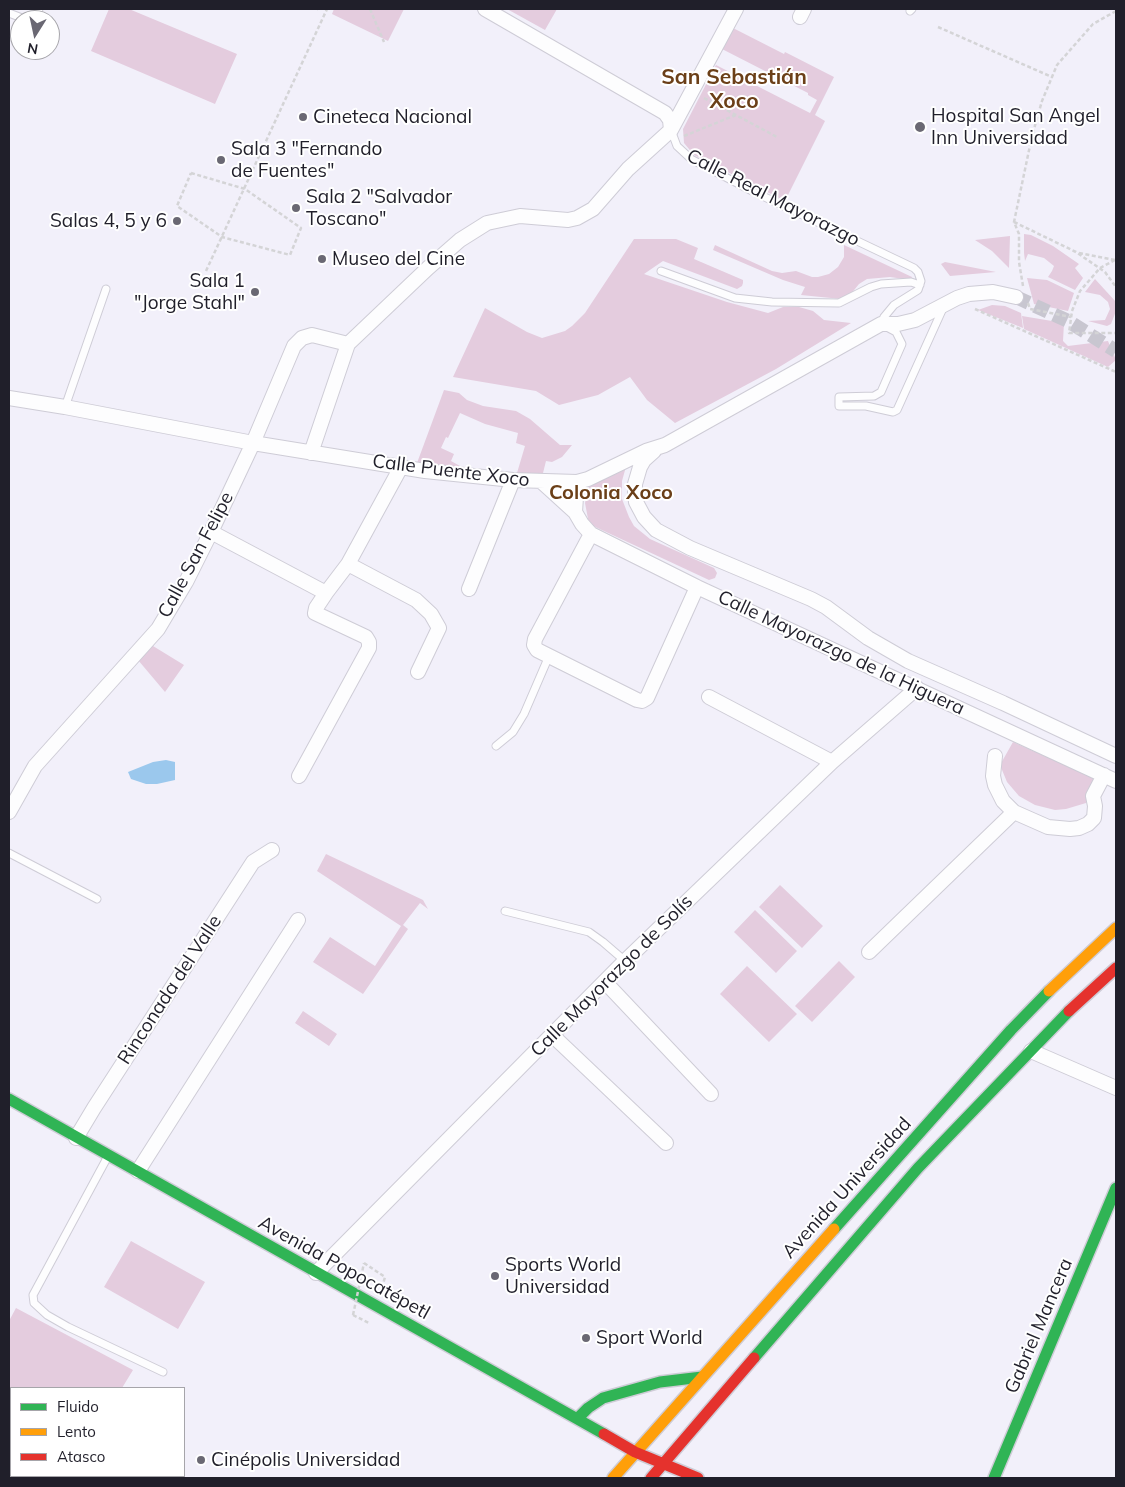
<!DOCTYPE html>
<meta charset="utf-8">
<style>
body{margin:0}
#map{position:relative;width:1125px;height:1487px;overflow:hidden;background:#f2f0fa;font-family:Mulish,sans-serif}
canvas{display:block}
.frame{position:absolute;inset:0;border:10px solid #201f2a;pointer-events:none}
.legend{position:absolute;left:10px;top:1387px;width:175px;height:90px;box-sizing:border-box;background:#fff;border:1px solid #a6a5aa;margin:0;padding:6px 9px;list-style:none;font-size:15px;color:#201f2a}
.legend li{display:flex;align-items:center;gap:10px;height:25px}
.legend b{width:25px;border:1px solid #a6a5aa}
.north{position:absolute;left:10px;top:10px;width:50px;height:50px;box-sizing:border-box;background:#fff;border:1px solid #a6a5aa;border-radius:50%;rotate:190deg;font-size:14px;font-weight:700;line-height:20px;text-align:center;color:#201f2a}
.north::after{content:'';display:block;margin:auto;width:18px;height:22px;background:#6a6873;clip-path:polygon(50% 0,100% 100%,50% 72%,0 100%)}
</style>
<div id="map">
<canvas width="1125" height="1487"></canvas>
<div class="frame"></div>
<ul class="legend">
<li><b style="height:6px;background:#30b455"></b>Fluido</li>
<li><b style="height:6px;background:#ff9f0a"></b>Lento</li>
<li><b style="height:6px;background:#e5322d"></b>Atasco</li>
</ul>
<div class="north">N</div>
</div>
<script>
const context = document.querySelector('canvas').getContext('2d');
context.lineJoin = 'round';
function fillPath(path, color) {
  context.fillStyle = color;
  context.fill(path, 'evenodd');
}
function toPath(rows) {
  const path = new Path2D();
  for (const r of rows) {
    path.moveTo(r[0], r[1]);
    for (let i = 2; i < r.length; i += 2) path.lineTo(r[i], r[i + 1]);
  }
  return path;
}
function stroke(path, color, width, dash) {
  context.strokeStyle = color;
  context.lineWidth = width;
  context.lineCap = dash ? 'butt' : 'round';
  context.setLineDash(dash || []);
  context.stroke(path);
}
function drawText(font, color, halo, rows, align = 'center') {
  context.font = font + ' Mulish,sans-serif';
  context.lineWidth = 4;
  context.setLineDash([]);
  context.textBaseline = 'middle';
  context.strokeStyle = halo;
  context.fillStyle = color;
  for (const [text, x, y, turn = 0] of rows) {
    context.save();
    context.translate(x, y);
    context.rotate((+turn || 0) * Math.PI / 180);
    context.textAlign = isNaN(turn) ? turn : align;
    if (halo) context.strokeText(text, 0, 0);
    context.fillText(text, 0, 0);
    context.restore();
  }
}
fillPath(toPath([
 [109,9,129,9,237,54,215,104,91,51],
 [334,9,404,9,388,41,332,14],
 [507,9,557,9,545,30],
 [733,28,784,54,785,52,834,77,815,115,825,121,785,201,694,155,684,143,683,129,716,65,810,113,817,100,808,95,808,93,722,49],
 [1024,234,1031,235,1053,246,1079,264,1075,268,1083,278,1075,290,1048,277,1052,271,1054,266,1044,258,1028,254,1025,261,1024,253],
 [1010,236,1009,268,992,251,975,240],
 [634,239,676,239,698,248,694,259,743,280,743,283,742,286,737,289,663,261,644,274,727,302,768,313,783,307,799,307,813,311,824,320,851,323,776,369,675,423,647,400,630,377,598,395,559,405,536,391,453,377,485,308,527,332,542,338,565,331,572,326,585,313],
 [715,245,772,271,782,273,796,271,812,277,818,277,829,274,838,267,844,257,844,245,912,277,911,280,890,277,867,279,859,284,850,295,841,299,801,295,805,287,783,280,713,250],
 [945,262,996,272,950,276,941,264],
 [1027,278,1047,280,1074,293,1068,311,1034,304],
 [1095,279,1116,302,1116,311,1111,324,1107,326,1088,321,1105,320,1110,309,1108,302,1100,295,1085,292],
 [992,305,1005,306,1021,313,1023,328,978,310],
 [1022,316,1064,323,1063,341,1068,346,1108,341,1116,360,1108,367,1024,329],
 [444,390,459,393,467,400,483,406,516,411,530,419,560,445,572,445,562,457,552,462,546,461,543,473,517,473,525,446,516,443,518,433,485,424,460,413,448,438,446,437,441,448,454,454,451,461,460,466,459,470,417,463],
 [627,463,622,481,622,499,629,517,634,526,650,539,714,568,717,573,715,578,709,580,589,524,585,503,590,482],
 [153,646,184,665,165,692,138,660],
 [1013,742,1096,779,1086,803,1066,809,1055,810,1035,805,1019,796,1007,782,1000,765],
 [326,854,423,900,428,909,420,903,403,925,408,929,363,994,313,962,330,937,375,966,401,926,317,871],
 [780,885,823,926,802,948,759,907],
 [755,910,797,951,776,973,734,932],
 [839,961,855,977,812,1022,795,1006],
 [747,966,797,1014,769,1042,720,994],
 [303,1011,337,1034,329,1046,295,1023],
 [131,1241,205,1282,178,1329,104,1287],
 [16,1308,133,1370,122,1388,11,1388,11,1476,70,1476,69,1478,9,1478,9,1321]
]), '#e4ccde');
fillPath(toPath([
 [166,760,175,762,175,780,157,784,146,784,131,779,128,772,153,762]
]), '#9bc8ed');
stroke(toPath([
 [1016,297,1068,321,1116,351]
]), '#c8c6d0', 14, [14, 7]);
const lane = toPath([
 [910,11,912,9],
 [9,13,27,20],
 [35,20,39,9],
 [671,130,677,146,691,159,752,191,914,268,918,272,921,281,918,290,894,305,884,317,881,324,896,332,902,344,881,392,874,396,839,397,839,406,866,406,893,412,897,410,944,306],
 [661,271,735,298,772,302,839,303,871,287,881,284,911,282,920,285],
 [65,407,106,289],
 [496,746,513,732,524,714,549,656],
 [9,853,97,899],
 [505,911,589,932,603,942,625,961],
 [107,1158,33,1295,34,1303,47,1315,68,1327,163,1372]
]);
const street = toPath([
 [485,9,665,113,670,120,671,130],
 [800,17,804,9],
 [9,398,65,407,253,443,425,471,513,480,577,482,588,479,646,451,665,445,881,324,898,324,915,320,957,298,969,294,993,292,1016,297],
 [654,451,644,460,640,467,635,484,635,493,636,502,644,517,656,530,690,548,811,599,826,607,868,638,908,661,1003,703,1116,756],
 [311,453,348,344,428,268,460,240,487,223,520,216,568,220,577,218,593,209,628,169,671,130,736,9],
 [542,482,575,512,582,524,591,534,697,587,1116,781],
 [575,512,577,482],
 [211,532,326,593,348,564,401,467],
 [591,534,535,639,534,645,537,650,637,700,642,701,647,698,697,587],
 [348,564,416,600,431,614,439,628,418,672],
 [469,589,513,480],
 [709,697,832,762],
 [995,756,993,776,995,785,1003,801,1014,812,1048,827,1070,829,1079,828,1088,824,1094,818,1095,806,1093,796,1104,775],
 [299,776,369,648,369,642,366,637,315,613,316,608,326,593],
 [9,812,35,766,158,629,186,582,211,532,253,443,294,346,302,338,312,335,348,344],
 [869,952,1014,812],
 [605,982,711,1094],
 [552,1035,666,1143],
 [1031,1051,1116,1088],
 [76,1138,94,1108,253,862,272,850],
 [138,1171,298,920],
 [316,1273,625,961,832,762,917,688]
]);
const fast = toPath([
 [9,1099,604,1434],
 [834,1229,1011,1030,1049,991],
 [754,1358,918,1168,1069,1011],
 [578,1418,588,1408,603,1398,660,1382,702,1377],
 [994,1478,1116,1188]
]);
const slow = toPath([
 [1049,991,1116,928],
 [613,1478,834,1229]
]);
const jam = toPath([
 [1069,1011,1116,968],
 [604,1434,635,1452,698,1478],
 [651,1478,754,1358]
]);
stroke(lane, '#ceccd6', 9);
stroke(street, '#ceccd6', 16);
stroke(fast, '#ceccd6', 14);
stroke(slow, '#ceccd6', 14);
stroke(jam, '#ceccd6', 14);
stroke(toPath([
 [317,9,318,9],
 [370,9,384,42],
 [938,27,1052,77],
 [704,98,777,137],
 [684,136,736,115],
 [191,173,245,189,301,228,290,255,222,237,177,206,191,173],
 [1014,222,1076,252,1105,272,1116,287],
 [1079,253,1115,260],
 [1115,260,1100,268,1080,291,1072,311,1069,333,1116,333],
 [206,271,327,9],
 [1023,286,1019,262,1019,234,1014,222,1032,136,1042,101,1057,65,1093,24,1116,11],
 [1028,303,1030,309,1071,317],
 [975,309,1116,372],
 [364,1263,385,1277,381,1291],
 [353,1315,369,1323]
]), '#d4d4d6', 2.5, [4, 2.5]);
stroke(lane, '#fdfdfe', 7);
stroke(street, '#fdfdfe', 14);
stroke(fast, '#30b455', 11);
stroke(slow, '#ff9f0a', 11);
stroke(jam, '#e5322d', 11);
stroke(toPath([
 [353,1315,364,1263]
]), '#d4d4d6', 2.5, [4, 2.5]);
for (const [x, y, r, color] of [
 [303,117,5,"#6a6873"],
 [920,127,6,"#6a6873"],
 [221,160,5,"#6a6873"],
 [296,208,5,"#6a6873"],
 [177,221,5,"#6a6873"],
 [322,259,5,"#6a6873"],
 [255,292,5,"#6a6873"],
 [495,1276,5,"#6a6873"],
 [586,1338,5,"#6a6873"],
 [201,1460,5,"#6a6873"]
]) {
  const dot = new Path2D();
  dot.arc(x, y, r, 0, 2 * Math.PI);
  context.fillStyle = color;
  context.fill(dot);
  stroke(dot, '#fff', 2);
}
drawText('19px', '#201f2a', '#fff', [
 ["Hospital San Angel",931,116],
 ["Inn Universidad",931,138],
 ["Cineteca Nacional",313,117],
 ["Sala 3 \"Fernando",231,149],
 ["de Fuentes\"",231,171],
 ["Sala 2 \"Salvador",306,197],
 ["Toscano\"",306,219],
 ["Salas 4, 5 y 6",167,221,"right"],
 ["Museo del Cine",332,259],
 ["Sala 1",245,281,"right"],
 ["\"Jorge Stahl\"",245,303,"right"],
 ["Sports World",505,1265],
 ["Universidad",505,1287],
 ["Sport World",596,1338],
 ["Cinépolis Universidad",211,1460]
], 'left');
drawText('19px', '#201f2a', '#fff', [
 ["Calle Real Mayorazgo",773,198,27],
 ["Calle Puente Xoco",451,471,7],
 ["Calle San Felipe",196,555,-62],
 ["Calle Mayorazgo de la Higuera",841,653,25],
 ["Calle Mayorazgo de Solís",612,976,-45],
 ["Rinconada del Valle",170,990,-57],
 ["Avenida Universidad",847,1188,-48],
 ["Avenida Popocatépetl",344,1268,29],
 ["Gabriel Mancera",1039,1326,-67]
]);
drawText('bold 20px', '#6b3f18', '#fff', [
 ["Colonia Xoco",611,493]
]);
drawText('bold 21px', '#6b3f18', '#fff', [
 ["San Sebastián",734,78],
 ["Xoco",734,102]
]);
</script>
